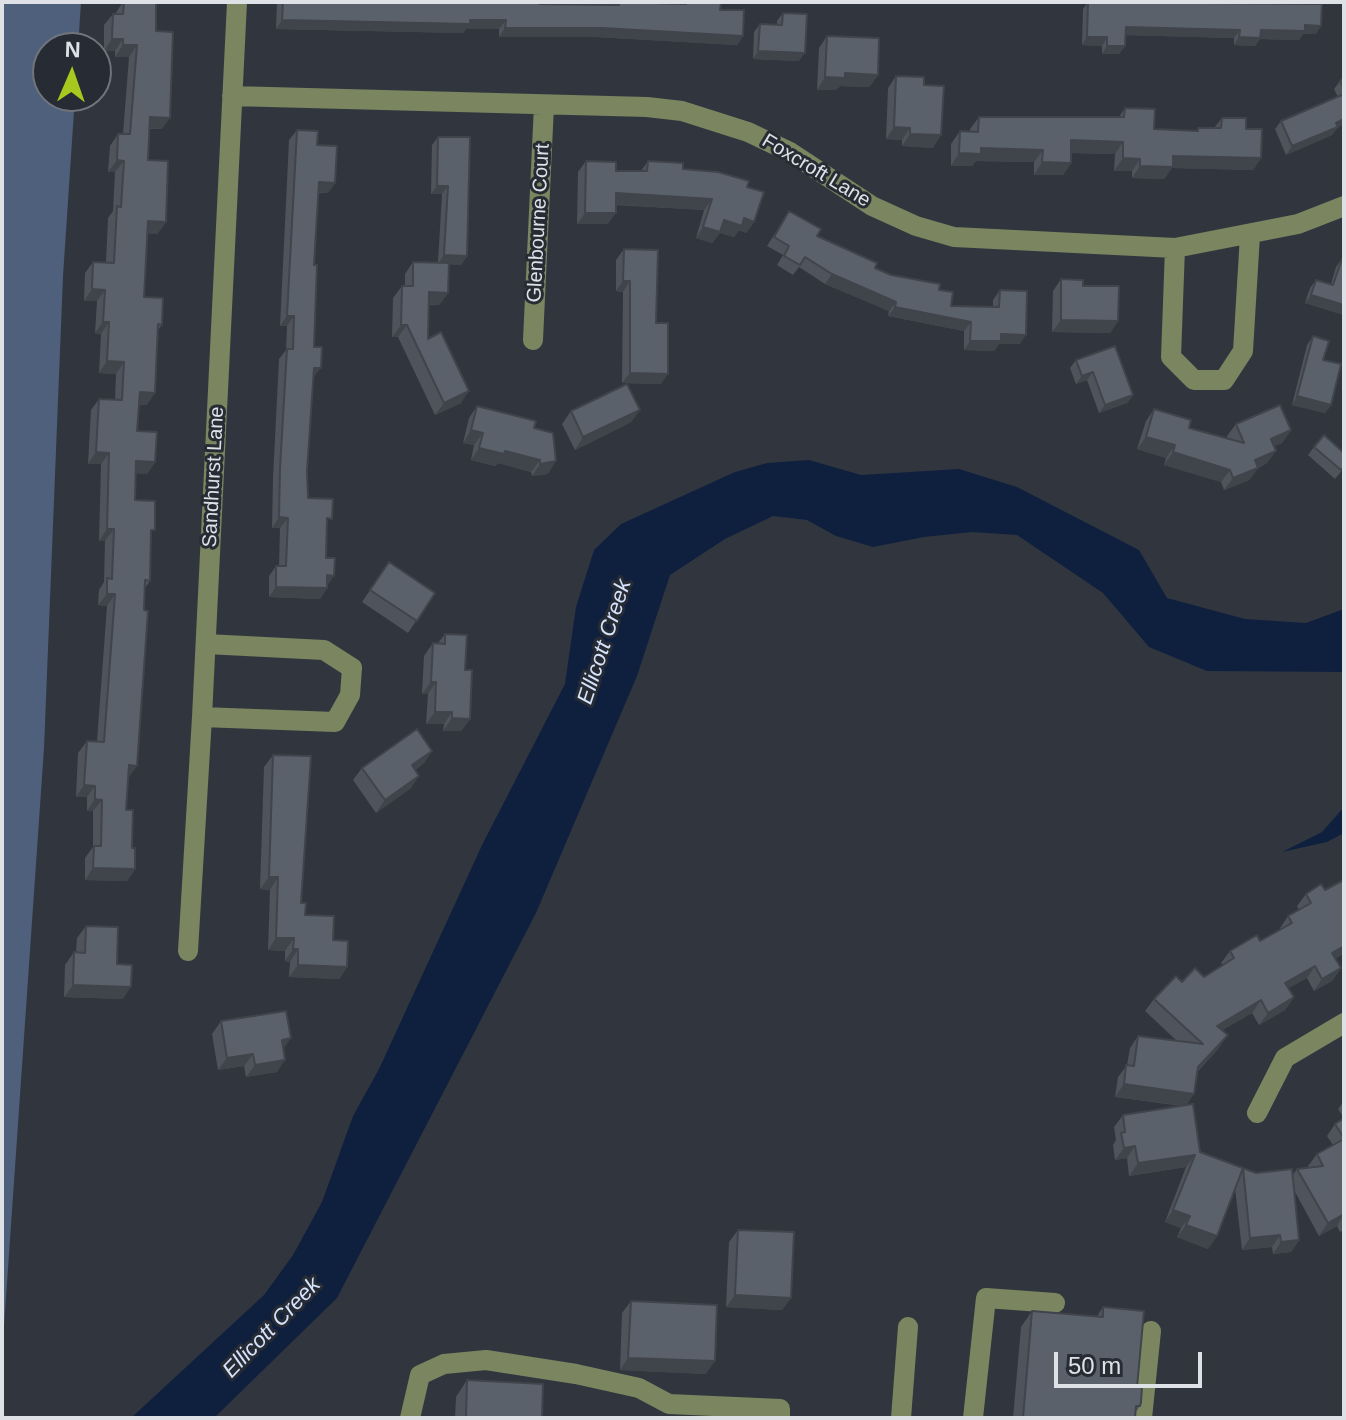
<!DOCTYPE html>
<style>
body{margin:0}
#map{position:relative;width:1346px;height:1420px;overflow:hidden;background:#31363e;font-family:Helvetica,sans-serif}
canvas{display:block}
.frame{position:absolute;inset:0;border:4px solid #dee1e6;pointer-events:none}
.north{position:absolute;left:32px;top:32px;width:80px;height:80px;box-sizing:border-box;background:#272b34;border:2px solid #70747b;border-radius:50%;rotate:2deg;font-size:22px;font-weight:700;line-height:32px;text-align:center;color:#dee1e6}
.north::after{content:'';display:block;margin:auto;width:28px;height:36px;background:#a7c81f;clip-path:polygon(50% 0,100% 100%,50% 72%,0 100%)}
.scale{position:absolute;left:1054px;top:1352px;width:148px;height:36px;box-sizing:border-box;border:4px solid #dee1e6;border-top:0;padding-left:10px;font-size:24px;line-height:28px;white-space:nowrap;color:#dee1e6;-webkit-text-stroke:6px #272b34;paint-order:stroke}
</style>
<div id="map">
<canvas width="1346" height="1420"></canvas>
<div class="frame"></div>
<div class="north">N</div>
<div class="scale">50 m</div>
</div>
<script>
const context = document.querySelector('canvas').getContext('2d');
context.lineJoin = 'round';
function fillPath(path, color) {
  context.fillStyle = color;
  context.fill(path, 'evenodd');
}
function toPath(rows) {
  const path = new Path2D();
  for (const r of rows) {
    path.moveTo(r[0], r[1]);
    for (let i = 2; i < r.length; i += 2) path.lineTo(r[i], r[i + 1]);
  }
  return path;
}
function stroke(path, color, width, dash) {
  context.strokeStyle = color;
  context.lineWidth = width;
  context.lineCap = dash ? 'butt' : 'round';
  context.setLineDash(dash || []);
  context.stroke(path);
}
function drawText(font, color, halo, rows, align = 'center') {
  context.font = font + ' Helvetica,sans-serif';
  context.lineWidth = 6;
  context.setLineDash([]);
  context.textBaseline = 'middle';
  context.strokeStyle = halo;
  context.fillStyle = color;
  for (const [text, x, y, turn = 0] of rows) {
    context.save();
    context.translate(x, y);
    context.rotate((+turn || 0) * Math.PI / 180);
    context.textAlign = isNaN(turn) ? turn : align;
    if (halo) context.strokeText(text, 0, 0);
    context.fillText(text, 0, 0);
    context.restore();
  }
}
fillPath(toPath([
 [2,2,81,2,78,48,48,48,48,96,75,96,63,276,44,748,2,1355]
]), '#4f607d');
fillPath(toPath([
 [809,460,861,475,959,469,1017,487,1139,550,1167,598,1245,619,1306,623,1344,609,1344,672,1207,671,1149,647,1103,593,1017,535,972,532,924,537,873,547,836,536,807,520,773,516,725,539,670,575,637,676,536,913,337,1298,214,1418,131,1418,264,1295,293,1255,322,1202,353,1116,379,1069,483,843,565,684,576,607,594,550,621,524,735,472,767,463],
 [1344,807,1344,833,1327,842,1282,852,1322,832]
]), '#0f203f');
stroke(toPath([
 [232,96,647,107,682,111,748,132,790,152,872,206,916,226,954,237,1175,248,1298,224,1344,206],
 [1175,248,1171,357,1194,380,1224,380,1243,351,1250,235],
 [533,340,544,105],
 [202,717,335,722,350,695,352,668,324,650,206,644],
 [188,951,202,717,237,2],
 [1257,1113,1285,1058,1344,1023],
 [410,1418,420,1375,444,1364,486,1360,576,1374,639,1388,669,1404,780,1409,780,1418],
 [901,1418,908,1327],
 [973,1418,986,1298,1055,1303],
 [1142,1418,1151,1331]
]), '#7b8560', 20);
fillPath(toPath([
 [123,2,170,2,168,4,156,4,156,31,162,129,150,129,148,160,166,222,157,234,147,233,144,297,162,325,158,330,147,405,139,405,137,431,155,462,147,474,136,473,135,500,151,535,150,581,145,588,137,766,128,777,126,810,135,869,127,881,85,880,85,858,93,847,93,811,87,811,87,797,76,797,78,753,87,741,97,741,107,606,98,605,99,590,104,582,105,541,99,541,101,464,88,464,91,410,99,399,115,400,116,374,99,373,101,334,95,333,97,301,84,301,85,273,93,262,106,262,108,218,113,211,115,172,108,172,110,146,118,134,123,134,129,57,115,57,115,51,104,51,104,25,113,14,115,14],
 [277,2,539,2,539,4,616,5,618,2,680,4,680,2,721,2,720,10,743,36,737,45,596,37,499,37,499,29,466,29,463,33,276,29],
 [1088,2,1140,2,1316,34,1303,34,1299,40,1260,39,1255,46,1234,45,1234,38,1125,35,1125,46,1119,54,1102,54,1102,46,1082,45,1083,9],
 [783,13,799,61,753,59,754,32,760,24,777,24,777,21],
 [827,36,878,75,869,87,840,86,836,90,817,90,819,48],
 [896,76,924,85,933,148,902,146,902,140,886,139,888,88],
 [1344,78,1344,124,1337,128,1332,135,1286,155,1275,129,1281,121,1338,97,1334,89,1340,81],
 [1125,108,1154,129,1196,131,1198,128,1214,128,1222,118,1246,129,1261,158,1253,170,1172,168,1164,179,1132,178,1132,171,1114,171,1115,154,1071,153,1071,163,1063,175,1034,175,1034,162,976,161,972,166,951,166,951,144,960,131,970,132,970,129,979,117,1119,117],
 [297,130,317,145,335,183,328,193,318,193,314,265,313,378,307,471,308,498,327,526,327,588,320,599,269,597,269,576,276,566,279,566,280,528,272,528,273,478,279,359,286,350,287,326,280,326,289,140],
 [438,137,467,256,461,265,449,264,448,293,439,305,429,305,428,339,461,403,435,415,398,337,392,337,393,298,402,286,405,286,405,274,413,262,438,262,442,194,431,194,432,145],
 [586,161,616,171,641,171,648,161,747,187,754,222,746,233,739,230,734,237,720,233,712,243,696,238,704,210,616,205,608,224,577,224,578,172],
 [789,211,817,236,875,268,891,275,939,290,951,306,993,307,993,300,1000,290,1020,344,999,344,994,351,964,350,964,331,888,316,889,311,825,284,799,267,793,275,777,265,783,255,767,246],
 [624,249,656,323,661,384,622,383,623,292,616,291,616,260],
 [1342,259,1344,259,1344,315,1305,303,1310,288,1316,280,1331,284,1336,267],
 [1061,279,1118,321,1110,333,1052,332,1053,291],
 [1313,336,1323,360,1331,405,1325,413,1292,405,1307,345],
 [1076,360,1133,395,1127,403,1099,413,1087,380,1076,384,1070,368],
 [477,406,534,428,548,474,532,476,531,472,498,463,495,466,471,460,474,445,463,443,469,418],
 [1154,409,1189,428,1228,439,1227,436,1236,424,1291,430,1282,443,1274,446,1267,463,1258,468,1249,480,1224,490,1221,482,1164,465,1166,458,1137,449,1146,421],
 [640,410,631,422,575,450,562,424,571,411],
 [1314,447,1344,453,1344,468,1335,479,1308,455],
 [389,562,435,593,408,633,362,602],
 [445,634,465,670,470,719,461,731,443,731,444,724,426,724,428,694,422,694,424,656,433,643,438,643],
 [432,751,424,763,415,770,411,788,376,813,353,780,362,768],
 [273,755,301,903,305,915,333,940,347,967,339,979,289,977,290,962,285,961,285,951,268,950,270,890,260,889,264,767],
 [1321,884,1335,959,1341,968,1332,981,1314,991,1307,978,1288,988,1294,997,1285,1010,1259,1025,1252,1013,1222,1030,1219,1048,1198,1071,1186,1105,1200,1152,1256,1173,1292,1176,1297,1169,1309,1168,1308,1166,1317,1154,1333,1145,1327,1136,1335,1124,1344,1118,1338,1109,1344,1101,1344,1230,1340,1232,1337,1226,1319,1236,1294,1190,1299,1240,1291,1252,1273,1254,1272,1247,1242,1250,1235,1188,1217,1236,1208,1249,1177,1237,1181,1228,1165,1222,1186,1167,1129,1176,1127,1158,1115,1160,1113,1145,1116,1140,1114,1127,1123,1115,1182,1106,1115,1097,1118,1077,1127,1065,1130,1048,1138,1036,1177,1041,1145,1011,1154,999,1182,982,1204,977,1223,965,1221,963,1230,951,1260,941,1280,930,1280,928,1288,916,1299,910,1297,906,1306,894],
 [86,926,117,964,123,999,64,997,65,965,74,952,76,952,77,938],
 [221,1021,283,1049,277,1072,246,1077,244,1066,218,1070,212,1034],
 [738,1230,791,1298,782,1310,726,1307,729,1242],
 [631,1301,706,1374,620,1370,622,1313],
 [1103,1307,1140,1406,1135,1413,1135,1418,1013,1418,1021,1327,1032,1311,1097,1316],
 [467,1380,542,1418,455,1418,456,1397]
]), '#4e535c');
fillPath(toPath([
 [150,2,170,2,168,4,148,4],
 [282,20,506,20,499,29,466,29,463,33,276,29],
 [1305,25,1321,26,1316,34,1303,34,1299,40,1260,39,1255,46,1234,45,1239,37,1261,30],
 [1126,27,1240,30,1234,38,1120,35],
 [505,28,602,28,743,36,737,45,596,37,499,37],
 [1087,37,1107,37,1102,46,1082,45],
 [112,39,123,39,115,51,104,51],
 [123,45,137,45,129,57,115,57],
 [1107,46,1125,46,1119,54,1102,54],
 [758,51,805,53,799,61,753,59],
 [845,73,878,75,869,87,840,86,836,90,817,90,825,77],
 [150,117,170,118,162,129,142,128],
 [1344,119,1344,124,1337,128,1332,135,1286,155,1292,146],
 [894,127,910,128,902,140,886,139],
 [910,134,941,135,933,148,902,146],
 [1071,140,1123,142,1115,154,1063,153],
 [981,148,1043,150,1034,162,976,161,972,166,951,166,959,153],
 [1173,156,1261,158,1253,170,1172,168,1164,179,1132,178,1140,166],
 [1123,158,1140,159,1132,171,1114,171],
 [117,160,124,161,115,172,108,172],
 [1042,162,1071,163,1063,175,1034,175],
 [319,182,335,183,328,193,311,192],
 [437,186,448,186,442,194,431,194],
 [616,193,712,199,704,210,608,204],
 [585,213,616,213,608,224,577,224],
 [744,218,754,222,746,233,739,230,734,237,720,233,712,243,696,238,703,227,724,220],
 [148,221,166,222,157,234,139,233],
 [444,255,467,256,461,265,438,264],
 [832,274,896,302,889,311,825,284],
 [623,281,630,281,623,292,616,291],
 [92,289,105,290,97,301,84,301],
 [429,292,448,293,439,305,421,304],
 [1311,295,1344,305,1344,315,1305,303],
 [895,307,971,322,964,331,888,316],
 [287,316,294,316,287,326,280,326],
 [1061,320,1118,321,1110,333,1052,332],
 [103,322,109,322,101,334,95,333],
 [401,325,407,325,398,337,392,337],
 [1001,334,1026,335,1020,344,999,344,994,351,964,350,970,341],
 [107,361,124,362,116,374,99,373],
 [314,368,321,368,313,378],
 [1093,372,1087,380,1076,384,1082,376],
 [630,373,668,374,661,384,622,383],
 [469,391,461,403,435,415,444,403],
 [140,392,155,393,147,405,131,404],
 [1133,395,1127,403,1099,413,1105,405],
 [1297,396,1331,405,1325,413,1292,405],
 [640,410,631,422,575,450,583,437],
 [471,430,483,433,474,445,463,443],
 [1291,430,1282,443,1262,451,1271,439],
 [1146,437,1175,445,1166,458,1137,449],
 [479,448,505,451,540,460,531,472,498,463,495,466,471,460],
 [1276,451,1267,463,1246,472,1255,460],
 [96,452,109,453,101,464,88,464],
 [1173,452,1230,470,1221,482,1164,465],
 [136,461,155,462,147,474,128,473],
 [556,461,548,474,532,476,540,464],
 [1258,468,1249,480,1224,490,1233,478],
 [279,517,288,518,280,528,272,528],
 [107,529,114,529,105,541,99,541],
 [327,575,334,576,327,586],
 [276,587,327,588,320,599,269,597],
 [107,594,115,594,107,606,98,605],
 [431,682,436,682,428,694,422,694],
 [435,712,452,712,444,724,426,724],
 [452,718,470,719,461,731,443,731],
 [432,751,424,763,403,778,412,765],
 [129,765,137,766,129,777,120,777],
 [419,776,411,788,376,813,385,800],
 [84,785,95,786,87,797,76,797],
 [95,799,102,800,93,811,87,811],
 [93,868,135,869,127,881,85,880],
 [269,877,278,877,270,890,260,889],
 [276,938,294,938,285,951,268,950],
 [1344,946,1344,954,1324,965,1332,953],
 [293,949,298,949,290,962,285,961],
 [298,965,347,967,339,979,289,977],
 [1315,966,1307,978,1277,995,1285,983],
 [1341,968,1332,981,1314,991,1322,979],
 [73,985,131,987,123,999,64,997],
 [1294,997,1285,1010,1259,1025,1268,1013],
 [1261,1000,1252,1013,1209,1038,1217,1026],
 [1228,1035,1219,1048,1189,1079,1198,1067],
 [291,1038,282,1051,282,1040],
 [253,1054,244,1066,218,1070,227,1058],
 [285,1060,277,1072,246,1077,255,1065],
 [1124,1084,1194,1094,1186,1106,1115,1097],
 [1135,1146,1127,1158,1115,1160,1124,1148],
 [1195,1155,1186,1167,1129,1176,1138,1163],
 [1173,1210,1190,1216,1181,1228,1165,1222],
 [1344,1214,1337,1226,1319,1236,1328,1223],
 [1186,1225,1217,1236,1208,1249,1177,1237],
 [1280,1235,1272,1247,1242,1250,1250,1238],
 [1299,1240,1291,1252,1273,1254,1281,1242],
 [735,1295,791,1298,782,1310,726,1307],
 [628,1358,715,1361,706,1374,620,1370]
]), '#40444b');
const building = toPath([
 [124,2,156,2,156,31,173,32,170,118,150,117,148,160,168,161,166,222,148,221,144,297,163,298,162,325,158,324,155,393,140,392,137,431,157,432,155,462,136,461,135,500,155,501,155,530,151,530,150,581,145,580,144,610,148,611,137,766,129,765,126,810,133,810,132,848,135,848,135,869,93,868,94,846,101,846,102,800,95,799,95,786,84,785,87,741,104,742,115,594,107,594,107,578,112,579,114,529,107,529,109,453,96,452,99,399,122,400,124,362,107,361,109,322,103,322,105,290,92,289,93,262,114,263,117,206,121,207,124,161,117,160,118,134,130,134,137,45,123,45,123,39,112,39,113,14,123,14,124,2],
 [283,2,539,2,539,4,619,5,619,2,686,4,686,2,721,2,720,10,744,10,743,36,602,28,505,28,506,20,470,20,470,24,282,20,283,2],
 [1088,2,1322,4,1321,26,1305,25,1305,31,1261,30,1260,38,1239,37,1240,30,1126,27,1125,46,1107,46,1107,37,1087,37,1088,2],
 [783,13,807,14,805,53,758,51,760,24,782,25,783,13],
 [827,36,879,38,878,75,845,73,845,78,825,77,827,36],
 [896,76,924,77,924,85,944,86,941,135,910,134,910,128,894,127,896,76],
 [1344,78,1344,88,1340,81,1344,78],
 [1344,94,1344,119,1336,123,1338,127,1292,146,1281,121,1344,94],
 [1125,108,1155,109,1154,129,1198,131,1198,128,1221,128,1222,118,1246,118,1246,129,1262,129,1261,158,1173,156,1173,167,1140,166,1140,159,1123,158,1123,142,1071,140,1071,163,1042,162,1043,150,981,148,981,154,959,153,960,131,978,132,979,117,1124,117,1125,108],
 [297,130,318,131,317,145,337,146,335,183,319,182,314,265,317,265,314,347,322,347,321,368,314,368,307,471,308,498,333,499,332,519,327,518,326,558,335,558,334,576,327,575,327,588,276,587,276,566,286,566,288,518,279,517,280,468,287,349,293,349,294,316,287,316,297,130],
 [438,137,470,137,467,256,444,255,448,186,437,186,438,137],
 [586,161,616,162,616,171,647,171,648,161,683,163,683,169,718,172,749,181,747,187,764,192,754,222,744,218,742,226,724,220,720,232,703,227,712,199,616,193,616,213,585,213,586,161],
 [789,211,821,229,817,236,877,263,875,268,891,275,940,284,939,290,953,292,951,306,999,307,1000,290,1027,291,1026,335,1001,334,1001,341,970,341,971,322,895,307,896,302,832,274,805,257,800,265,784,256,789,246,774,237,789,211],
 [624,249,658,250,656,323,668,323,668,374,630,373,630,281,623,281,624,249],
 [1342,259,1344,259,1344,305,1311,295,1316,280,1333,285,1342,259],
 [413,262,449,263,448,293,429,292,428,339,441,332,469,391,444,403,407,325,401,325,402,286,413,286,413,262],
 [1061,279,1083,280,1083,286,1119,286,1118,321,1061,320,1061,279],
 [1313,336,1329,341,1323,360,1341,364,1331,405,1297,396,1313,336],
 [1115,346,1133,395,1105,405,1093,372,1082,376,1076,360,1115,346],
 [627,384,640,410,583,437,571,411,627,384],
 [1280,405,1291,430,1271,439,1276,451,1255,460,1258,468,1233,478,1230,470,1173,452,1175,445,1146,437,1154,409,1191,420,1189,428,1244,443,1236,424,1280,405],
 [477,406,536,421,534,428,553,433,556,461,540,464,540,460,505,451,504,454,479,448,483,433,471,430,477,406],
 [1324,435,1344,453,1344,467,1341,470,1314,447,1324,435],
 [389,562,435,593,417,621,370,590,389,562],
 [445,634,467,635,465,670,472,670,470,719,452,718,452,712,435,712,436,682,431,682,433,643,445,644,445,634],
 [417,729,432,751,412,765,419,776,385,800,362,768,417,729],
 [273,755,311,756,301,903,306,903,305,915,334,916,333,940,348,941,347,967,298,965,298,949,293,949,294,938,276,938,278,877,269,877,273,755],
 [1344,880,1344,946,1332,953,1341,968,1322,979,1315,966,1285,983,1294,997,1268,1013,1261,1000,1217,1026,1228,1035,1198,1067,1194,1094,1124,1084,1126,1065,1134,1066,1138,1036,1203,1044,1154,999,1176,976,1182,982,1195,968,1204,977,1234,958,1230,951,1257,935,1260,941,1292,923,1288,916,1311,903,1306,894,1321,884,1325,890,1344,880],
 [86,926,118,927,117,964,132,965,131,987,73,985,74,952,85,953,86,926],
 [286,1011,291,1038,282,1040,285,1060,255,1065,253,1054,227,1058,221,1021,286,1011],
 [1193,1104,1200,1152,1256,1173,1292,1169,1299,1240,1281,1242,1280,1235,1250,1238,1243,1168,1217,1236,1186,1225,1190,1216,1173,1210,1195,1155,1138,1163,1135,1146,1124,1148,1121,1133,1125,1132,1123,1115,1193,1104],
 [1344,1118,1344,1138,1335,1124,1344,1118],
 [1344,1139,1344,1214,1328,1223,1297,1169,1323,1166,1317,1154,1344,1139],
 [738,1230,794,1232,791,1298,735,1295,738,1230],
 [631,1301,717,1305,715,1361,628,1358,631,1301],
 [1103,1307,1144,1311,1137,1387,1142,1387,1141,1402,1140,1406,1136,1406,1135,1418,1023,1418,1032,1311,1103,1317,1103,1307],
 [467,1380,543,1384,542,1418,466,1418,467,1380]
]);
fillPath(building, '#5b616b');
stroke(building, '#40444b', 2);
drawText('20px', '#dee1e6', '#272b34', [
 ["Foxcroft Lane",816,171,31],
 ["Glenbourne Court",539,223,-87],
 ["Sandhurst Lane",214,477,-87]
]);
drawText('italic 22px', '#d5e3fd', '#272b34', [
 ["Ellicott Creek",605,642,-72],
 ["Ellicott Creek",272,1328,-46]
]);
</script>
